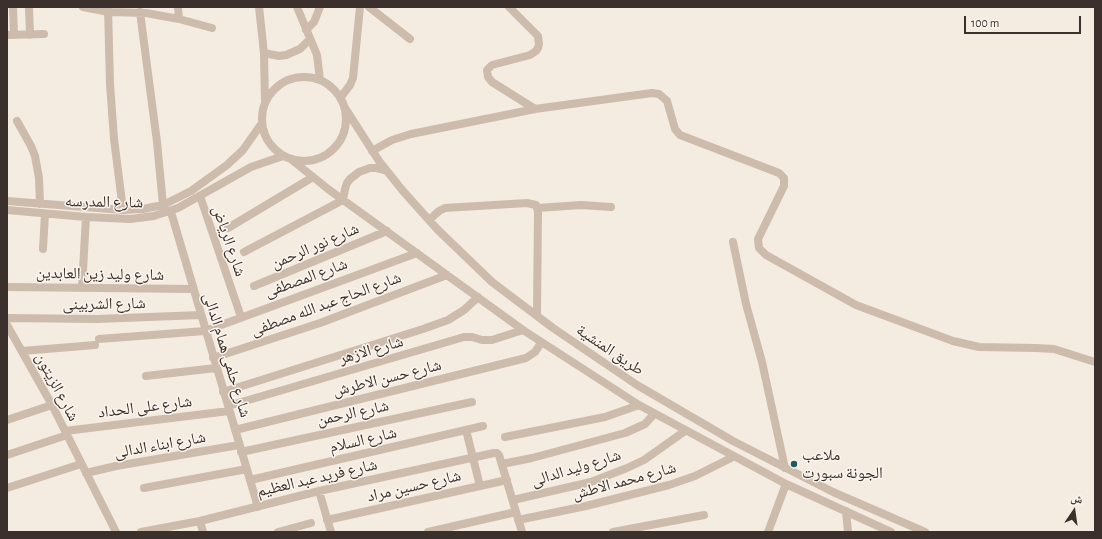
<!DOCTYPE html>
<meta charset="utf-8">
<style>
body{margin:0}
#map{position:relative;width:1102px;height:539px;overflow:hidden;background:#f4ebe1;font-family:"Alegreya Sans","Noto Naskh Arabic",sans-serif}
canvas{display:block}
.frame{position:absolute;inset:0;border:8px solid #3b302b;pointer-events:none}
.north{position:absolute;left:1054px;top:491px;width:40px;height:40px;-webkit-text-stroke:3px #fbf5ee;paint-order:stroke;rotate:13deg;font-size:11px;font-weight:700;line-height:16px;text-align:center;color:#3b302b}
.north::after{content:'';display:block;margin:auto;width:14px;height:18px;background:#3b302b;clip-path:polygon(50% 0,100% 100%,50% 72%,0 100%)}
.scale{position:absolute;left:964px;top:16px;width:117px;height:18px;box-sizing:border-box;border:2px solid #3b302b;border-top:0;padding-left:5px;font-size:12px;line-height:14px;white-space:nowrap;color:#3b302b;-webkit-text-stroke:3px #fbf5ee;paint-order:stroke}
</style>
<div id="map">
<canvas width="1102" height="539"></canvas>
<div class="frame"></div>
<div class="north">ش</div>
<div class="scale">100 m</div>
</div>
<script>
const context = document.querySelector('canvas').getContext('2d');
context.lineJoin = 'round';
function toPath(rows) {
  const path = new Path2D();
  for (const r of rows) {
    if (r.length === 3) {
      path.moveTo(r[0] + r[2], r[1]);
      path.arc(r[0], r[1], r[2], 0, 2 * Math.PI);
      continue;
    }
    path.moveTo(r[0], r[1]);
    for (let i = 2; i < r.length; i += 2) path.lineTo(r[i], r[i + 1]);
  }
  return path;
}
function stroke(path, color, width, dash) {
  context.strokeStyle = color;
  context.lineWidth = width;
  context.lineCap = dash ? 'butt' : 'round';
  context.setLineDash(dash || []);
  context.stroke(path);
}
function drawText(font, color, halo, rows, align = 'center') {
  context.font = font + ' "Alegreya Sans","Noto Naskh Arabic",sans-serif';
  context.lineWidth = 3;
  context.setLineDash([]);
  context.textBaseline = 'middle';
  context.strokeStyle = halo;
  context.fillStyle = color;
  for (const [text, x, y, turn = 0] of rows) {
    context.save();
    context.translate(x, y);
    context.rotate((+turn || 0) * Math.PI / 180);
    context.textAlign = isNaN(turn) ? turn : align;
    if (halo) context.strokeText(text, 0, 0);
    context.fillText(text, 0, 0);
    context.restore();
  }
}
stroke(toPath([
 [13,7,14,35],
 [29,7,30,35],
 [83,7,109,12,146,13,179,19,212,28],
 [108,7,110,84,114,139,123,210],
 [178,7,179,19],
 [259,7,264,53,265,102],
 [297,7,317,55,320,80],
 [369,7,410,39],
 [509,7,538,36,539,44,538,48,536,51,530,55,492,65,487,70,488,77,492,82,535,109],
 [140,12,157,142,163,205],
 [306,30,314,22,320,7],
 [7,35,44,34],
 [264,53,279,56,286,55,300,49,310,39],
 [304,119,42],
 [341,97,350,85,353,78,360,7],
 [345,108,379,161,403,191,437,229,492,282,553,328,637,385,733,441,833,492,925,532],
 [17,121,31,146,35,156,39,178,40,204],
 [372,151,392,140,411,134,535,109,652,93,659,94,667,101,675,129,680,135,779,173,784,178,784,186,758,239,759,248,766,255,856,305,953,341,979,347,1036,348,1054,349,1095,362],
 [292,160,328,189,523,330,639,405,786,484,891,532],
 [200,196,241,317],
 [7,201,123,210,143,209,163,205,191,191,227,165,243,150,262,123],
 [537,208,581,205,611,207],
 [7,210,86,217,130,219,154,216,178,208,251,167,283,156],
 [171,212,258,507],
 [429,220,439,211,445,208,527,203,536,205,538,212,537,315],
 [228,228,313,177],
 [733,242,746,304,762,362,785,468],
 [43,249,45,214],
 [244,252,343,200,345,189,347,183,350,179,359,172,370,168,376,168,387,171],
 [254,286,387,231],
 [7,287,193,289],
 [82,288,86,217],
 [7,318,97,319,201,315],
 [7,325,52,405,116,532],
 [99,339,205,331,417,253],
 [22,351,95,345],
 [213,358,320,323,447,275],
 [146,376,216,368],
 [223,392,423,329,448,320,464,310,478,297],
 [228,406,464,337,472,337,482,340,492,340,523,330],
 [7,420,52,405],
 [235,430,526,358,535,352,541,343],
 [466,430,480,486],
 [65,431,229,411],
 [505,437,605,417,639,405],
 [241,452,472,402],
 [7,455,67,435],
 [502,464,532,458,625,433,645,424,654,414],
 [86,473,116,466,239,445],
 [250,480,483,426],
 [7,488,81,464],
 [144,488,247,469],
 [319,491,331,532],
 [513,500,591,482,627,468,644,460,685,431],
 [846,511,848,532],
 [327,520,507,480],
 [518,520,586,506,669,485,695,476,733,457],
 [200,521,203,532],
 [141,532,200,521,319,491,494,453,497,453,499,455,522,532],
 [278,532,311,523],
 [428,532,516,512],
 [613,532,704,515],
 [768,532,786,484]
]), '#cdbbac', 8);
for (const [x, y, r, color] of [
 [794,464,4,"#1f5a5e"]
]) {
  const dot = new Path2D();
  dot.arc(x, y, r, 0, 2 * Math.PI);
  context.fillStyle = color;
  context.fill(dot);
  stroke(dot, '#fbf5ee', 1.5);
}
drawText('16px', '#3b302b', '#fbf5ee', [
 ["شارع المدرسه",104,202,1],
 ["شارع الرياض",229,241,71],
 ["شارع نور الرحمن",315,246,-23],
 ["شارع وليد زين العابدين",100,274,1],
 ["شارع المصطفى",306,278,-20],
 ["شارع الشربينى",104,304,-1],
 ["شارع الحاج عبد الله مصطفى",326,304,-20],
 ["شارع الازهر",371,350,-16],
 ["طريق المنشية",610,350,34],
 ["شارع حلمى همام الدالى",227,355,73],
 ["شارع حسن الاطرش",387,378,-14],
 ["شارع الزيتون",57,387,62],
 ["شارع على الحداد",145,407,-7],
 ["شارع الرحمن",353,413,-12],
 ["شارع السلام",363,440,-13],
 ["شارع ابناء الدالى",160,445,-10],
 ["شارع وليد الدالى",576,468,-17],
 ["شارع فريد عبد العظيم",317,478,-13],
 ["شارع محمد الاطش",624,481,-15],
 ["شارع حسين مراد",414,486,-13]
]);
drawText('16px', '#3b302b', '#fbf5ee', [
 ["ملاعب",802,455],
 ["الجونة سبورت",802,473]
], 'left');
</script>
